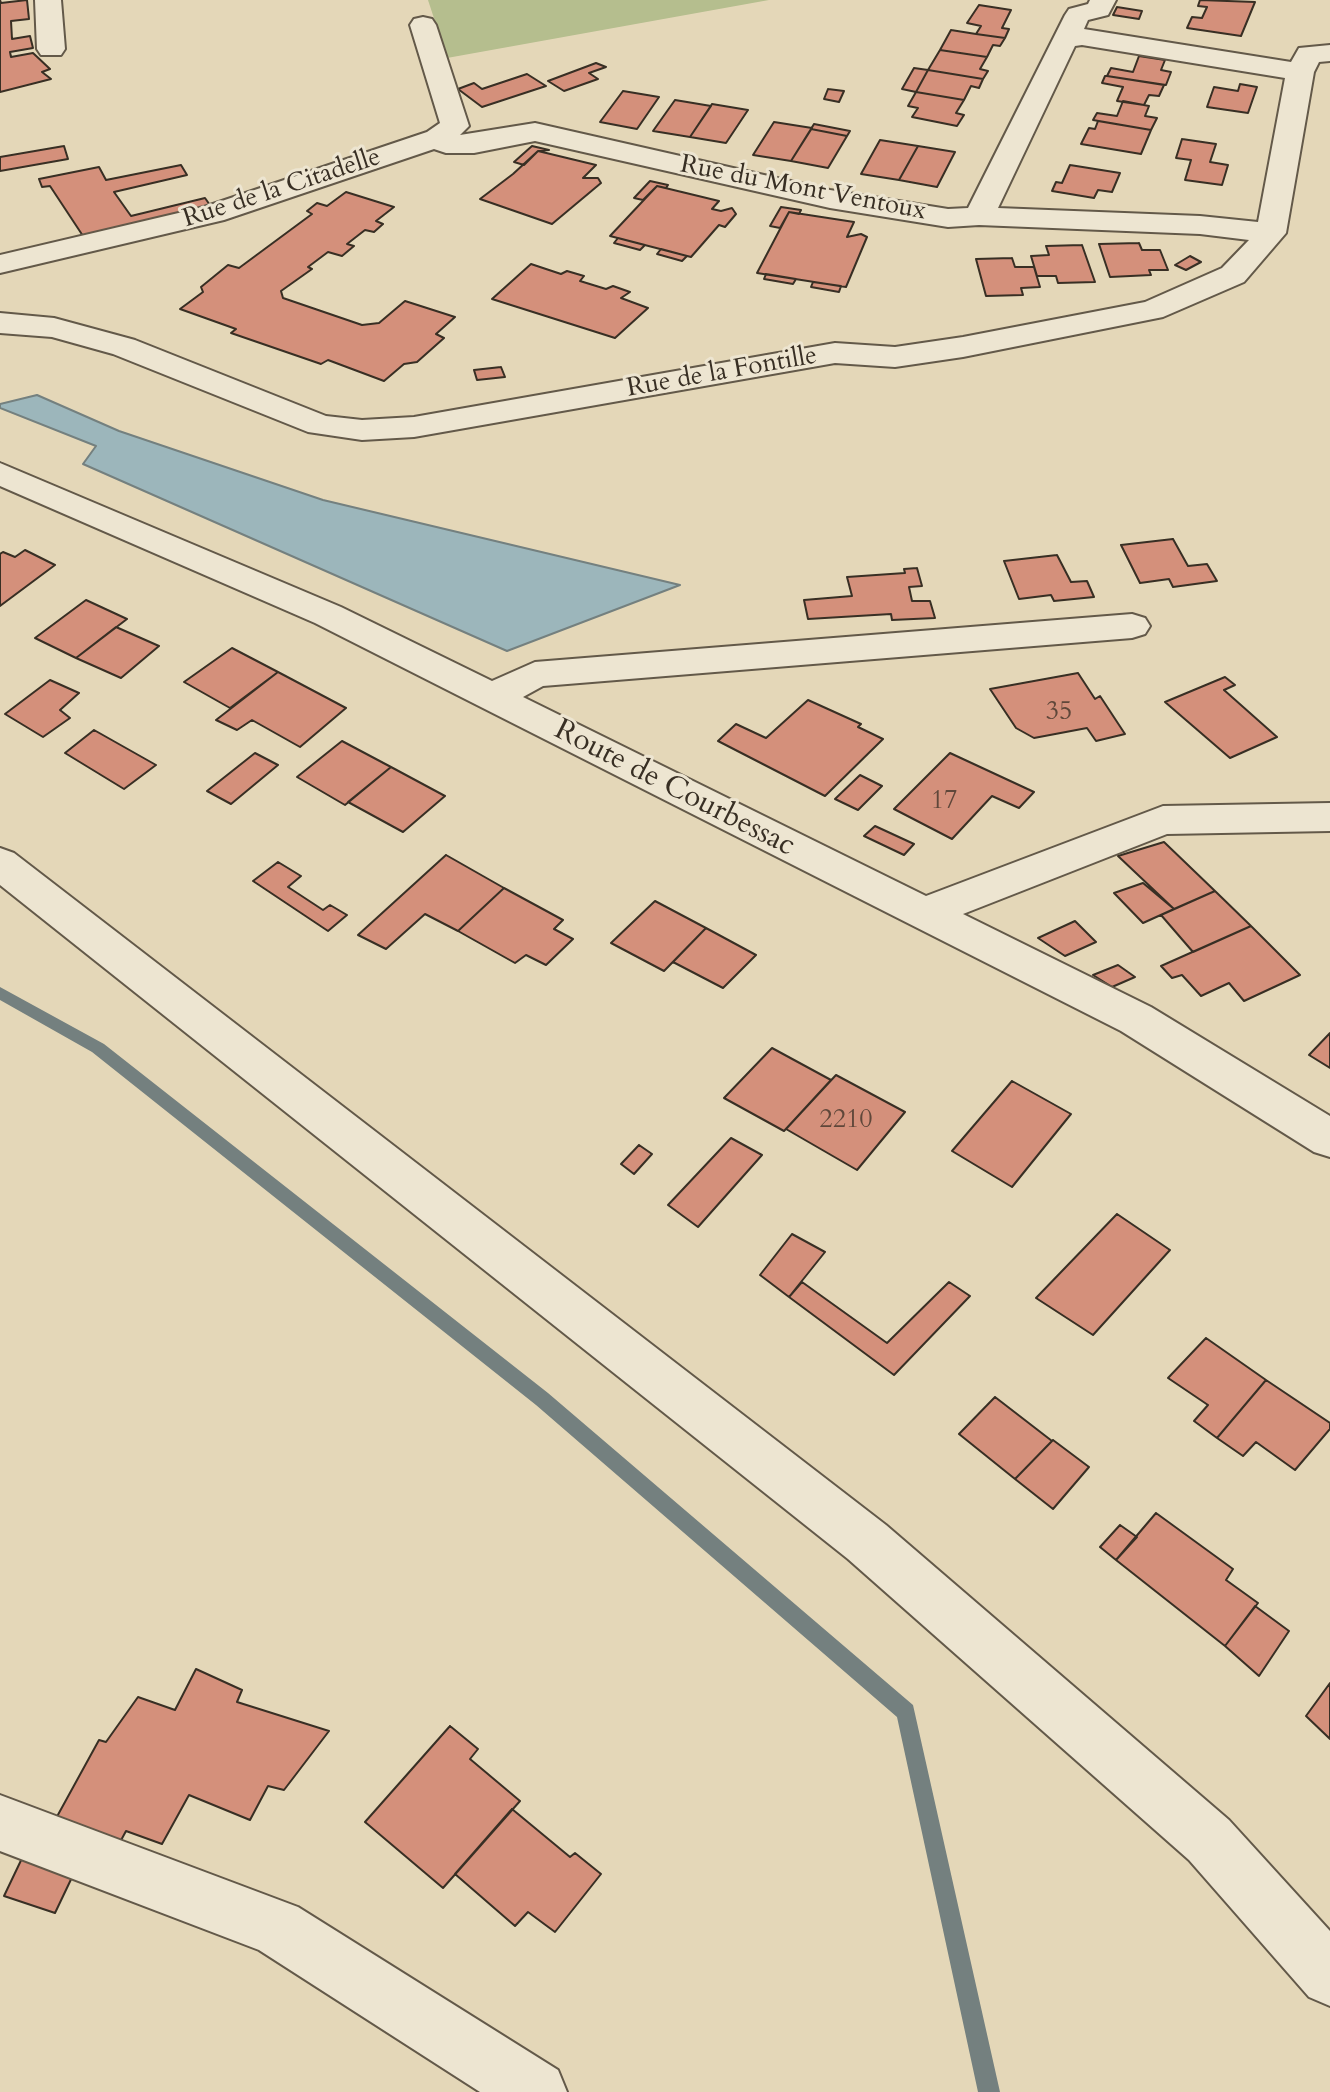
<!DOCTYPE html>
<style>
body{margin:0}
canvas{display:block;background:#e4d7b8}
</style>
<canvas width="1330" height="2092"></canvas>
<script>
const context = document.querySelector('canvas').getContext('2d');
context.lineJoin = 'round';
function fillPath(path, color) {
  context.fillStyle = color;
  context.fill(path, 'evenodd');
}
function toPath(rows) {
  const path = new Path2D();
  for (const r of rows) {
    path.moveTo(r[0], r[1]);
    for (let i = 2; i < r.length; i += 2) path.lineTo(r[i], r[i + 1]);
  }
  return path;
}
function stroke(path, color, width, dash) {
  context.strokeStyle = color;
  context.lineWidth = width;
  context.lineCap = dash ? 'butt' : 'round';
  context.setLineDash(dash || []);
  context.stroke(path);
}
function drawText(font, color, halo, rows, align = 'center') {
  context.font = font + ' Cardo,serif';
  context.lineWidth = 6;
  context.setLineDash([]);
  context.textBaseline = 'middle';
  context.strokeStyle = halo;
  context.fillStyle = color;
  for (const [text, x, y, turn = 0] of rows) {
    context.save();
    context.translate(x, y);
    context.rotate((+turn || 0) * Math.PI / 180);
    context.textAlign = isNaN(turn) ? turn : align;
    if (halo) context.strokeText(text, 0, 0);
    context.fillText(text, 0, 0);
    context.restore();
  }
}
fillPath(toPath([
 [428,0,769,0,447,58]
]), '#b5be8e');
const water = toPath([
 [37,395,119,431,323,500,680,585,507,651,83,464,96,446,0,408,0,404,37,395]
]);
fillPath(water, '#9cb6bb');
stroke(water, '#74807f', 2);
fillPath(toPath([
 [0,987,104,1044,548,1393,913,1705,1000,2092,978,2092,897,1717,536,1405,92,1052,0,1000,0,987]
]), '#74807f');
const building = toPath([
 [0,0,1,3,27,0,29,19,11,21,12,39,30,36,33,48,10,52,11,57,33,53,50,69,42,72,51,79,0,92,0,0],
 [1200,0,1255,2,1241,36,1187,28,1192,17,1202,18,1207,7,1198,6,1200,0],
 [979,5,1011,10,1002,28,1009,29,1005,38,976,34,981,26,967,23,979,5],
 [1117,7,1142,11,1139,19,1113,15,1117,7],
 [951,30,976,34,1005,38,1000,46,993,45,987,57,940,50,951,30],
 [940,50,987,57,980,69,988,71,983,79,928,70,940,50],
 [1139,56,1165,60,1161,70,1171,72,1166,85,1107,76,1111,68,1133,72,1139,56],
 [596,63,606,67,589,73,598,79,564,91,548,81,596,63],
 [914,68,928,70,916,92,902,89,914,68],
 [928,70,983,79,979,88,971,86,964,100,916,92,928,70],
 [527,74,546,86,482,107,458,89,474,83,482,89,527,74],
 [1105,76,1107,76,1164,85,1159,96,1149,95,1144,105,1117,101,1123,87,1102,83,1105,76],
 [1240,84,1257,87,1248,113,1207,107,1214,87,1238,91,1240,84],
 [828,89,844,91,839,102,824,99,828,89],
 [623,91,659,97,637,129,600,122,623,91],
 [916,92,964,100,956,113,964,115,957,126,912,117,918,108,908,106,916,92],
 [675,100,711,106,690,137,653,131,675,100],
 [1123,101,1149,106,1145,116,1157,118,1151,130,1093,120,1097,113,1117,116,1123,101],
 [712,104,748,110,726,143,690,137,712,104],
 [1098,121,1151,130,1141,154,1081,144,1089,128,1095,129,1098,121],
 [774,122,812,128,791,161,753,155,774,122],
 [814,124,850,131,847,136,811,129,814,124],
 [811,129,847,136,828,168,791,161,811,129],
 [1182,139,1216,144,1210,162,1228,165,1222,185,1185,180,1191,160,1176,158,1182,139],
 [880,140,918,146,899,180,861,174,880,140],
 [64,146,68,159,0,171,0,157,64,146],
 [532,146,549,150,538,151,524,165,514,162,532,146],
 [918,146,955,152,937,187,899,180,918,146],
 [538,151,596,165,583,178,598,178,601,183,552,224,480,199,513,174,538,151],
 [181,165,187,175,114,192,131,216,205,198,212,208,85,239,50,186,42,187,39,179,99,167,106,180,181,165],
 [1070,165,1120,173,1112,192,1098,190,1094,198,1052,191,1056,182,1062,183,1070,165],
 [650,181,668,185,666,188,657,186,643,200,634,198,650,181],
 [657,186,719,201,712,209,721,211,732,208,736,214,725,227,719,225,691,257,610,236,657,186],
 [346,192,394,207,376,221,383,224,374,232,365,230,347,244,354,246,342,256,328,252,308,267,312,269,281,291,283,298,362,325,379,323,405,301,455,317,436,334,444,338,417,362,404,364,384,381,328,360,321,364,231,333,236,329,180,309,203,292,201,287,228,265,239,268,312,214,307,211,317,203,327,206,346,192],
 [781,207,801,210,799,214,789,212,780,228,770,226,781,207],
 [789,212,854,222,847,237,861,234,867,237,846,287,757,273,789,212],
 [618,238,645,245,640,250,614,243,618,238],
 [1139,243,1142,250,1160,250,1168,270,1149,270,1151,275,1110,277,1099,244,1139,243],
 [1082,245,1095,282,1058,283,1056,276,1037,276,1031,256,1049,255,1046,246,1082,245],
 [661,249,687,256,682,261,657,254,661,249],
 [1190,256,1201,262,1186,270,1175,265,1190,256],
 [1012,258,1015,267,1034,267,1040,287,1021,288,1023,295,986,296,976,259,1012,258],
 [531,264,561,274,567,271,584,276,580,281,606,289,613,286,630,292,621,298,648,308,615,338,492,299,531,264],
 [766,274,796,279,793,284,764,279,766,274],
 [813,282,841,286,839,292,811,287,813,282],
 [501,367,505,377,477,380,474,370,501,367],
 [1173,539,1188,566,1207,564,1217,581,1173,587,1169,579,1140,583,1121,545,1173,539],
 [25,550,55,565,0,606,0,554,3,552,15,557,25,550],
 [1057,555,1071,582,1087,581,1094,597,1054,601,1051,595,1019,599,1004,561,1057,555],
 [917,568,922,586,909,587,912,601,930,601,935,618,892,620,891,614,808,619,804,600,852,596,847,577,905,573,904,569,917,568],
 [86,600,127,619,76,658,35,638,86,600],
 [116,627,159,646,121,678,76,658,116,627],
 [232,648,278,672,230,708,184,682,232,648],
 [278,672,346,708,300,747,252,720,237,730,216,720,278,672],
 [1078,673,1095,699,1100,696,1125,734,1096,741,1087,728,1034,738,1016,728,990,689,1078,673],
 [1225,677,1235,685,1224,690,1277,737,1230,758,1165,702,1225,677],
 [50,680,79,693,60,710,70,718,43,737,5,714,50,680],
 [808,700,861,724,858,727,883,739,825,796,718,741,736,724,766,738,808,700],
 [94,730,156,765,124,789,65,753,94,730],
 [342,741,391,767,345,805,297,777,342,741],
 [255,753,278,765,231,804,207,791,255,753],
 [950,753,1034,792,1019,808,992,796,952,839,894,809,950,753],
 [391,767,445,796,403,832,348,802,391,767],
 [860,775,882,786,858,810,835,799,860,775],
 [875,826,914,844,904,855,864,836,875,826],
 [1164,842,1215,891,1174,909,1118,856,1164,842],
 [446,855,504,888,458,931,425,914,386,949,358,935,446,855],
 [278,862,301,876,288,887,323,910,330,905,347,915,328,931,253,881,278,862],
 [1143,883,1174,909,1143,923,1114,893,1143,883],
 [504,888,563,920,554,929,573,939,546,965,526,955,515,963,458,931,504,888],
 [1215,891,1251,926,1193,952,1161,915,1215,891],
 [655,901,706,928,664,971,611,943,655,901],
 [1075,921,1096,942,1065,956,1038,938,1075,921],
 [1251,926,1300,975,1244,1001,1229,983,1201,996,1182,975,1172,978,1161,966,1251,926],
 [706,928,756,955,723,988,673,962,706,928],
 [1118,965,1135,977,1112,987,1093,975,1118,965],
 [1330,1033,1330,1068,1309,1055,1330,1033],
 [772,1048,831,1080,784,1131,724,1098,772,1048],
 [836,1075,905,1112,857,1170,786,1129,836,1075],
 [1012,1081,1071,1114,1012,1187,952,1151,1012,1081],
 [731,1138,762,1155,698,1227,668,1205,731,1138],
 [639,1145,652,1154,634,1174,621,1164,639,1145],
 [1117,1214,1170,1250,1093,1335,1036,1298,1117,1214],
 [792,1234,825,1252,789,1297,760,1275,792,1234],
 [802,1282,887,1343,949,1282,970,1296,894,1375,789,1297,802,1282],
 [1206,1338,1266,1380,1217,1438,1194,1421,1208,1405,1168,1378,1206,1338],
 [1266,1380,1330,1423,1330,1429,1295,1470,1256,1442,1243,1456,1217,1438,1266,1380],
 [995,1397,1052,1441,1015,1479,959,1434,995,1397],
 [1053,1440,1089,1467,1053,1509,1015,1479,1053,1440],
 [1156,1513,1233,1569,1226,1580,1258,1603,1225,1646,1116,1560,1156,1513],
 [1120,1525,1137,1537,1116,1560,1100,1547,1120,1525],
 [1255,1606,1289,1631,1259,1676,1225,1646,1255,1606],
 [196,1669,242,1690,237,1702,329,1731,284,1790,268,1786,250,1820,189,1795,162,1844,126,1831,119,1844,54,1822,99,1740,106,1742,138,1697,175,1710,196,1669],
 [1330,1683,1330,1739,1306,1716,1330,1683],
 [450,1726,478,1749,470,1759,520,1801,443,1888,365,1822,450,1726],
 [512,1809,570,1857,575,1853,601,1874,555,1932,528,1912,515,1926,455,1874,512,1809],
 [25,1852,75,1871,55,1913,4,1896,25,1852]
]);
fillPath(building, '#d4907b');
stroke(building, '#382f24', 2);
const minor = toPath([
 [35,0,61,0,65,49,61,55,41,55,37,49,35,0],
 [1090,0,1116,0,1108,15,1088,20,1084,29,1291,62,1299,48,1330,45,1330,61,1319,62,1314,72,1286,233,1244,282,1163,317,963,357,895,367,835,363,414,437,362,440,308,432,113,354,52,337,0,333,0,313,54,318,135,340,326,416,362,420,414,417,835,343,895,347,963,337,1145,302,1222,268,1249,240,1200,234,979,225,948,227,830,208,535,141,474,153,446,153,434,149,224,220,0,273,0,255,204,207,427,132,440,123,410,25,414,19,423,17,432,19,436,25,469,126,460,135,535,123,830,190,948,209,968,208,1065,15,1069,9,1088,4,1090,0],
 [1082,45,1285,78,1258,222,1200,216,998,208,1075,46,1082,45],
 [0,463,341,607,492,681,535,662,1132,614,1145,618,1150,626,1145,634,1132,638,543,686,523,697,926,896,1163,806,1330,803,1330,831,1167,834,963,914,1151,1007,1330,1116,1330,1157,1314,1152,1121,1031,315,623,0,486,0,463],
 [0,848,14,853,886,1525,1229,1820,1330,1931,1330,2006,1309,1997,1189,1860,848,1559,0,885,0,848],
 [0,1795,298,1907,558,2070,567,2092,480,2092,259,1950,0,1851,0,1795]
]);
stroke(minor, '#635949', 4);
fillPath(minor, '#ede5d1');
drawText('26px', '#382f24', '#ede5d1', [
 ["Rue de la Citadelle",282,189,-18],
 ["Rue du Mont Ventoux",803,189,11],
 ["Rue de la Fontille",722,373,-10]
]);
drawText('26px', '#5f473a', null, [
 ["35",1059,713],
 ["17",944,802],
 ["2210",846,1121]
]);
drawText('30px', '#382f24', '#ede5d1', [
 ["Route de Courbessac",674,789,27]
]);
</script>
